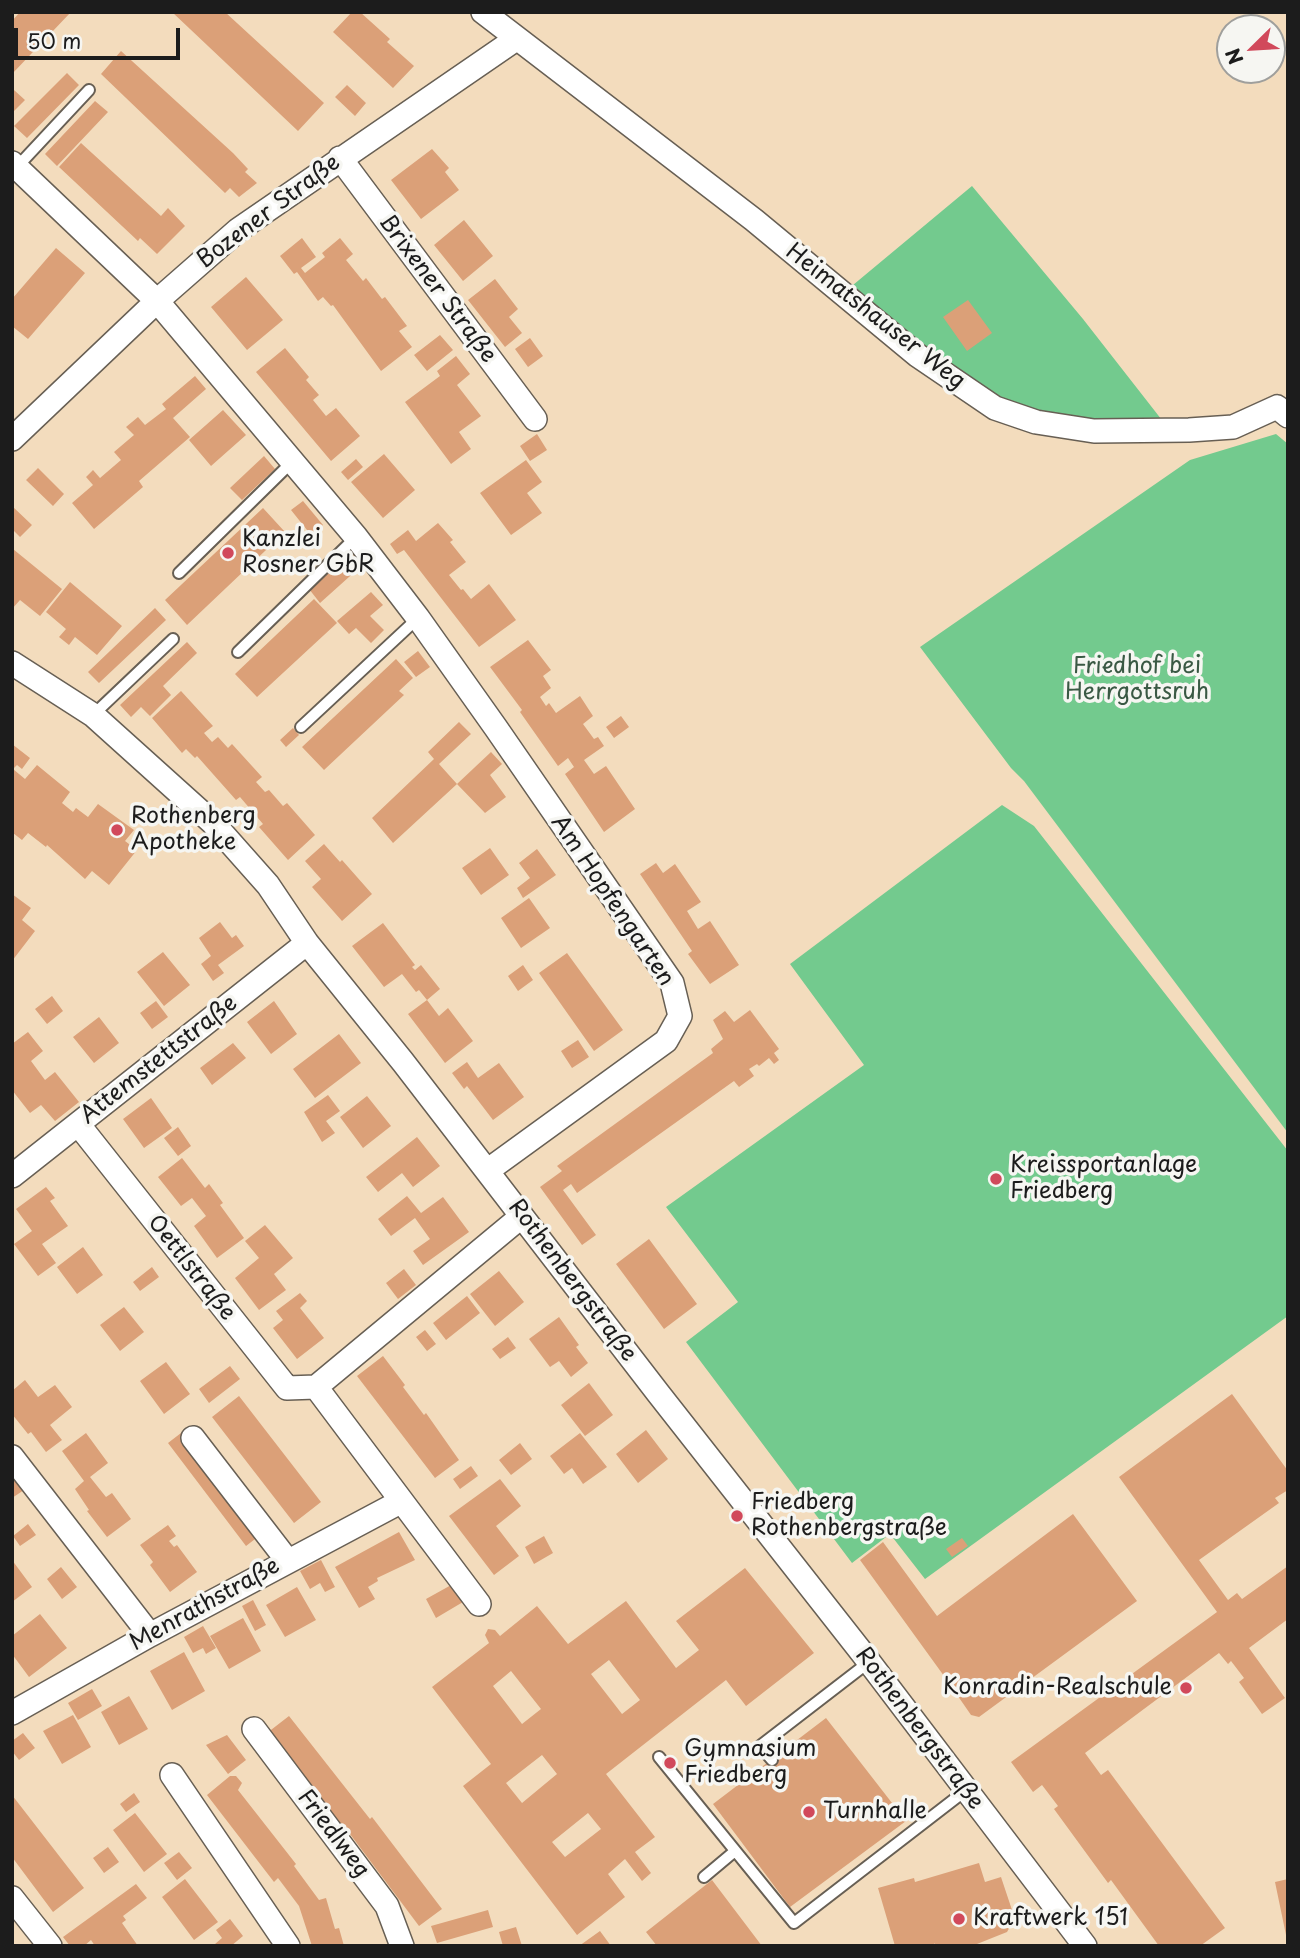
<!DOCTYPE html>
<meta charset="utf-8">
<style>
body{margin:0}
#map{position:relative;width:1300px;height:1958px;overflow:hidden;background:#f3dcbd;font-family:"Playpen Sans",sans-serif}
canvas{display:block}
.frame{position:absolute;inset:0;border:14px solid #1c1c1c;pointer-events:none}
.north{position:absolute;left:1216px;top:14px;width:70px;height:70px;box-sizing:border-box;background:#f6f6f2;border:2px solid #9f9f9c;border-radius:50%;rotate:246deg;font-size:19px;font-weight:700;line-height:28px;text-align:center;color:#1c1c1c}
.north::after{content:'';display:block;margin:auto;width:24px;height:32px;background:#d1495b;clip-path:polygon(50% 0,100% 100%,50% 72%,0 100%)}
.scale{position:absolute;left:14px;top:28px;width:166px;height:32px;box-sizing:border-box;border:4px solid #1c1c1c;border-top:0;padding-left:9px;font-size:21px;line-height:24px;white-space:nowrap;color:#1c1c1c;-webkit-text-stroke:5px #f6f6f2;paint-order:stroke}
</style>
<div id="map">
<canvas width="1300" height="1958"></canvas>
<div class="frame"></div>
<div class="north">N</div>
<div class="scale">50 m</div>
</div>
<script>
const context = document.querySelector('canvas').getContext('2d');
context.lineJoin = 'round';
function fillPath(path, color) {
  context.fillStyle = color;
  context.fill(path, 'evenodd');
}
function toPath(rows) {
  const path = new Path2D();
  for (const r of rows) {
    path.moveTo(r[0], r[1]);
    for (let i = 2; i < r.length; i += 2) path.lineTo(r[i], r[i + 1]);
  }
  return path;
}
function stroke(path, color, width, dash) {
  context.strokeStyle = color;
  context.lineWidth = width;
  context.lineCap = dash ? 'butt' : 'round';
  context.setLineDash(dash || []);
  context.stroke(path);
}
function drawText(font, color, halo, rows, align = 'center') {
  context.font = font + ' "Playpen Sans",sans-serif';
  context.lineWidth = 7;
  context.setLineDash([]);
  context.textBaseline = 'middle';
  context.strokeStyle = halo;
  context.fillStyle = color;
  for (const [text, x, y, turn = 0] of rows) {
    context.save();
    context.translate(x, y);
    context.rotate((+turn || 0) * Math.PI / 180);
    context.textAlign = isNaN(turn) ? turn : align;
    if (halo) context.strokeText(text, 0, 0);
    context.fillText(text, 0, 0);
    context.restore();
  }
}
fillPath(toPath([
 [972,186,1083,319,1165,424,1085,420,1022,409,981,391,847,290],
 [1276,434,1288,444,1288,1133,1024,781,1011,768,920,647,1190,460],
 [1002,805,1034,826,1288,1151,1288,1316,925,1579,890,1534,852,1563,686,1342,738,1302,666,1207,864,1065,790,964]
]), '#73ca8e');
fillPath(toPath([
 [20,12,71,12,12,74,12,21],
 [172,12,225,12,324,103,298,131],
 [352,12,360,12,390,39,387,42,414,66,393,88,333,32],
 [121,51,233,153,248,169,245,172,257,183,239,197,230,188,225,193,101,74],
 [67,73,79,85,27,138,14,126],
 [347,85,366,103,355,116,335,97],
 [14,90,25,100,12,113,12,92],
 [95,101,108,112,57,166,45,154],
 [81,143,161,216,168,208,185,226,157,254,140,238,138,241,59,167],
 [432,149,449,168,445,172,459,190,421,219,391,180],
 [464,220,493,256,463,281,434,245],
 [302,238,316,257,301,268,305,273,325,257,322,253,340,238,353,254,346,260,363,281,366,278,382,299,385,297,407,326,399,331,412,347,381,371,333,305,331,306,323,297,318,301,297,272,294,274,280,256],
 [56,248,85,273,28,339,12,326,12,299],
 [246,277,283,320,247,350,211,307],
 [495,279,518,309,509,317,522,333,505,347,468,300],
 [968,300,992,333,967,351,943,317],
 [440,335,453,350,427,371,414,355],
 [530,338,543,356,528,367,515,349],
 [285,348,309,377,306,380,319,395,313,400,326,416,336,408,360,436,331,461,256,372],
 [456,356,470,374,457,385,481,416,459,432,471,449,451,464,405,402,440,376,437,371],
 [195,376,206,389,173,418,190,437,139,481,143,487,94,529,72,503,93,485,86,477,93,470,100,478,121,460,114,452,134,435,126,427,138,417,145,425,166,409,162,404],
 [223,410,246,435,211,466,189,440],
 [537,434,547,450,530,461,520,446],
 [384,454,415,490,383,518,351,482],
 [264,456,275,469,242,500,230,488],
 [356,459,363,467,348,480,341,472],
 [526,460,542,482,527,493,542,513,511,535,480,493],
 [38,468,64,494,53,506,26,480],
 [303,501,323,525,311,535,291,510],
 [12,506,32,525,20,537,12,529],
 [263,508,285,532,187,625,165,600],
 [438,523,453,540,450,542,466,562,449,575,461,590,463,589,471,599,489,584,516,620,479,647,404,550,397,554,390,544,408,530,416,541],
 [13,549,62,589,40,616,20,600,12,609],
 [348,555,359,568,320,603,309,589],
 [70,582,122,626,97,655,75,637,69,645,59,637,66,629,46,612],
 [371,592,383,605,370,616,384,630,371,643,356,628,349,634,337,621],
 [314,599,337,623,257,697,235,674],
 [155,608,166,620,99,683,88,672],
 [528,640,551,670,543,676,551,688,540,697,546,706,549,703,556,713,580,696,593,716,583,724,594,739,598,737,604,746,584,760,594,774,606,766,635,809,604,832,565,774,574,767,568,758,558,766,520,712,522,710,490,667],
 [187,642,197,653,163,686,171,695,150,716,141,707,131,717,120,705],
 [418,651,430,667,416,677,404,662],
 [396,659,413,678,399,691,404,695,324,770,302,747],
 [181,691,213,726,204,733,212,742,218,737,228,748,232,744,262,777,256,782,265,792,269,790,283,806,287,803,315,835,288,860,259,827,263,824,240,797,236,800,197,756,195,758,186,749,182,753,152,718],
 [621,716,629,727,614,738,606,727],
 [459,722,471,734,439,764,457,784,491,752,502,764,490,775,506,797,485,813,457,784,393,843,372,818,434,759,428,752],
 [293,728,299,735,286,747,280,740],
 [12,744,30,758,22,769,17,765,13,769,25,779,37,765,70,792,62,803,73,812,76,808,88,817,98,804,134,830,125,841,137,850,109,885,92,871,85,879,47,845,46,847,28,833,22,840,13,833],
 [324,844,340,862,342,860,372,894,342,921,312,887,321,879,305,861],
 [490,848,509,875,481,895,462,868],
 [537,849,556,875,523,898,517,888,530,878,519,863],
 [656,863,663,873,675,864,701,902,687,911,698,929,710,921,739,965,710,984,688,954,692,951,640,874],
 [12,894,31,908,22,920,35,931,12,961],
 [529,898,550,928,521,948,501,918],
 [220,922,232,938,236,935,244,946,218,965,224,973,213,981,201,964,211,956,199,938],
 [383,923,415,965,412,967,415,970,421,965,440,989,427,1000,419,990,416,992,402,974,384,987,352,946],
 [163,952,190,985,164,1006,137,972],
 [567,953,623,1030,594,1051,539,973],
 [523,965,533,980,518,991,508,976],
 [52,996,63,1011,47,1024,35,1009],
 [427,1000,439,1016,448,1008,473,1041,445,1063,408,1014],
 [156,1001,168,1017,152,1029,140,1013],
 [274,1001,297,1034,271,1054,247,1022],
 [750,1010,779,1049,774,1053,779,1060,774,1064,769,1058,759,1066,757,1064,749,1069,754,1076,739,1087,734,1081,577,1193,571,1184,563,1190,596,1235,582,1245,540,1187,562,1171,557,1166,713,1053,711,1049,723,1039,713,1020,725,1011,734,1022],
 [99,1017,119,1043,94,1063,73,1037],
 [28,1032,43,1051,31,1061,45,1080,55,1072,79,1102,55,1121,41,1105,30,1113,12,1090,12,1044],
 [339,1034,361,1063,315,1098,293,1069],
 [578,1040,589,1057,572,1068,561,1051],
 [233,1043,246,1058,212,1085,200,1068],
 [467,1062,478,1078,499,1063,524,1097,493,1120,467,1086,464,1089,452,1073],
 [328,1095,340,1111,326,1121,335,1133,322,1142,304,1112],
 [367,1096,391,1126,363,1148,340,1117],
 [151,1098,172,1128,144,1148,123,1119],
 [178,1127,191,1146,178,1156,164,1138],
 [417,1137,440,1166,413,1187,402,1173,378,1192,366,1177],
 [182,1158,205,1188,209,1184,223,1203,220,1205,244,1238,217,1258,194,1226,206,1216,192,1198,181,1206,158,1177],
 [46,1187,55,1198,50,1201,68,1226,42,1244,56,1263,38,1276,14,1244,32,1231,16,1209],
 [407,1196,421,1213,443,1197,469,1232,423,1265,413,1251,430,1239,415,1218,391,1236,378,1219],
 [265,1225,293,1258,274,1274,286,1290,259,1310,235,1278,259,1258,245,1241],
 [649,1239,697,1304,664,1329,616,1264],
 [83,1247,103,1275,77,1294,57,1267],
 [152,1267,159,1277,140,1291,133,1282],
 [404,1269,416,1285,398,1299,386,1283],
 [499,1271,524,1302,495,1326,470,1294],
 [300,1293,307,1301,300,1308,324,1338,297,1359,273,1328,283,1320,276,1311],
 [467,1296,480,1313,446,1340,433,1323],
 [124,1307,144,1332,120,1351,100,1325],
 [559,1317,579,1345,576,1347,588,1363,571,1377,559,1361,550,1367,529,1339],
 [425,1330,436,1344,427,1351,416,1337],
 [508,1337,516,1348,500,1359,492,1349],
 [383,1356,405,1385,403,1387,424,1415,426,1413,459,1460,435,1478,357,1376],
 [166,1362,190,1394,164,1414,140,1381],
 [230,1366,240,1379,209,1403,199,1389],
 [25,1380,38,1397,55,1385,72,1407,50,1425,62,1440,46,1452,31,1432,28,1434,12,1414,12,1391],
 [589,1383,613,1415,585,1436,561,1405],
 [1232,1394,1288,1471,1288,1490,1275,1498,1279,1503,1199,1560,1228,1600,1237,1593,1242,1599,1288,1566,1288,1619,1249,1648,1285,1698,1262,1714,1239,1682,1244,1678,1231,1661,1228,1664,1219,1653,1085,1753,1101,1775,1108,1770,1225,1928,1200,1946,1159,1946,1111,1880,1108,1883,1054,1809,1058,1806,1042,1785,1033,1792,1011,1762,1217,1612,1119,1477],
 [239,1396,321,1502,294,1523,212,1417],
 [646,1430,668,1459,638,1483,616,1454],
 [86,1433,108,1463,90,1477,106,1497,112,1493,131,1519,107,1537,87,1511,89,1510,75,1489,84,1481,62,1451],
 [181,1433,259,1536,246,1546,168,1443],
 [580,1433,607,1467,583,1484,572,1468,564,1474,550,1456],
 [520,1443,532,1459,511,1475,499,1460],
 [471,1466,478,1476,460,1489,453,1479],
 [12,1473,24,1490,12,1498],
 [500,1479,521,1506,496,1526,519,1556,494,1575,449,1516],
 [1073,1514,1137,1601,979,1717,971,1715,953,1689,943,1687,944,1676,860,1560,883,1542,937,1616],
 [28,1524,36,1535,20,1546,13,1536],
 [168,1525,176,1536,169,1541,174,1547,177,1545,197,1572,170,1592,150,1565,153,1562,140,1545],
 [399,1532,415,1560,377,1578,378,1581,368,1587,375,1599,359,1608,335,1567],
 [544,1536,553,1553,534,1564,525,1547],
 [962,1538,968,1546,952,1557,946,1549],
 [12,1560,32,1587,12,1602],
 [321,1560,335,1587,325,1592,320,1583,310,1589,300,1571],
 [61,1567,77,1587,62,1599,47,1579],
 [745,1568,814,1653,746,1706,726,1680,606,1774,655,1837,635,1852,651,1873,642,1881,625,1859,608,1874,625,1897,577,1935,463,1786,491,1764,432,1687,489,1643,485,1635,488,1629,495,1630,500,1636,537,1606,568,1644,626,1601,676,1668,699,1650,676,1621],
 [609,1660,640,1700,622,1714,591,1674],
 [511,1671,541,1709,522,1724,493,1686],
 [542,1755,557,1774,522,1803,506,1783],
 [588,1813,601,1829,565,1857,552,1842],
 [453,1584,463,1602,436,1618,426,1599],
 [297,1587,316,1620,285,1637,266,1605],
 [253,1600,266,1625,255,1631,242,1606],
 [40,1614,67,1648,29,1677,12,1654,12,1636],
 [243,1618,261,1651,229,1669,210,1636],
 [203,1626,216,1648,206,1654,203,1648,193,1653,184,1637],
 [184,1652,205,1691,172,1710,150,1671],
 [92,1689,102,1706,78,1720,68,1703],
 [129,1696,148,1729,119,1745,101,1712],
 [73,1715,91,1747,62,1764,43,1731],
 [289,1716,370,1819,372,1817,442,1909,419,1926,350,1834,347,1837,267,1733],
 [826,1718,906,1821,790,1907,713,1804],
 [23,1733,35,1748,19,1760,12,1751,12,1741],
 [227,1735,246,1760,228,1774,206,1745],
 [230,1776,236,1776,242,1783,238,1790,296,1864,294,1866,319,1900,326,1898,335,1929,339,1928,344,1946,312,1946,299,1906,278,1878,274,1882,207,1795],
 [134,1793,140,1802,126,1812,120,1804],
 [12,1795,84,1888,53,1912,12,1857],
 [135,1813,167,1854,144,1872,113,1830],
 [108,1847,119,1862,104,1873,93,1858],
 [179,1852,192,1868,177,1880,164,1863],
 [979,1863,985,1882,1001,1877,1013,1913,1012,1923,1007,1932,972,1946,936,1946,934,1943,934,1946,895,1946,878,1888,914,1878,915,1882],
 [185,1879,218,1922,194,1940,162,1897],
 [1288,1879,1288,1935,1286,1935,1275,1882],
 [712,1880,762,1946,657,1946,646,1932],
 [136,1884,147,1898,123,1916,126,1920,122,1923,138,1946,95,1946,91,1940,84,1946,70,1946,63,1937],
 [488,1910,493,1927,437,1943,431,1926],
 [230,1919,243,1936,231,1946,215,1946,215,1944,222,1938,216,1930],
 [516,1927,522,1946,503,1946,499,1932],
 [600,1931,611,1946,579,1946]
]), '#dba078');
const lane = toPath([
 [17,167,89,90],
 [179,573,292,462],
 [238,652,356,537],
 [93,715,173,639],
 [301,727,418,618],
 [659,1757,794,1923,965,1791],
 [772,1760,760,1746,869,1662],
 [704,1877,735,1851]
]);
const street = toPath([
 [483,12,754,220,917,355,995,408,1036,422,1094,431,1189,430,1233,427,1277,407,1288,416],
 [340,158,535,419],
 [12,163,157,301,356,537,418,618,496,728,672,983,680,1016,666,1041,487,1171],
 [12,439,157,301,238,230,516,39],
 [12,663,93,715,213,823,268,885,307,943,403,1062,658,1393,863,1654,1085,1946],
 [78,1124,287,1388,316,1387,479,1604],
 [12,1176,307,943],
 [316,1387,522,1216],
 [193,1438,287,1560],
 [12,1457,150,1635],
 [12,1713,150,1635,400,1502],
 [254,1729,387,1906,402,1946],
 [172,1775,288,1946],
 [12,1898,50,1946]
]);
stroke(lane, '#675f54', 14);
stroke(street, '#675f54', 26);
stroke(lane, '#fff', 10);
stroke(street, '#fff', 23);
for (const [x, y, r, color] of [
 [228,553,7,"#d1495b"],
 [117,830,7,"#d1495b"],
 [996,1179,7,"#d1495b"],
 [737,1516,7,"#d1495b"],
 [1186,1688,7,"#d1495b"],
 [670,1763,7,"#d1495b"],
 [809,1812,7,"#d1495b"],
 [959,1919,7,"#d1495b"]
]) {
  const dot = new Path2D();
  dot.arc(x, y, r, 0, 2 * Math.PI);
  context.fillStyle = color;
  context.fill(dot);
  stroke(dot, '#f6f6f2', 2.5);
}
drawText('23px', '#1c1c1c', '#f6f6f2', [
 ["Bozener Straße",269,212,-37],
 ["Brixener Straße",437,289,53],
 ["Heimatshauser Weg",875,317,38],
 ["Am Hopfengarten",612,901,56],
 ["Attemstettstraße",159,1060,-38],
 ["Oettlstraße",191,1268,52],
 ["Rothenbergstraße",572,1281,53],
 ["Menrathstraße",205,1605,-29],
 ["Rothenbergstraße",919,1729,53],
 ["Friedlweg",333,1834,53]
]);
drawText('23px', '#1c1c1c', '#f6f6f2', [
 ["Kanzlei",242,540],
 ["Rosner GbR",242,566],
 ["Rothenberg",131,817],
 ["Apotheke",131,843],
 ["Kreissportanlage",1010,1166],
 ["Friedberg",1010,1192],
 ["Friedberg",751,1503],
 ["Rothenbergstraße",751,1529],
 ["Konradin-Realschule",1172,1688,"right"],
 ["Gymnasium",684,1750],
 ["Friedberg",684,1776],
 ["Turnhalle",823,1812],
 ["Kraftwerk 151",973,1919]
], 'left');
drawText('23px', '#3a5944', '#f6f6f2', [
 ["Friedhof bei",1137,667],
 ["Herrgottsruh",1137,693]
]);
</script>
